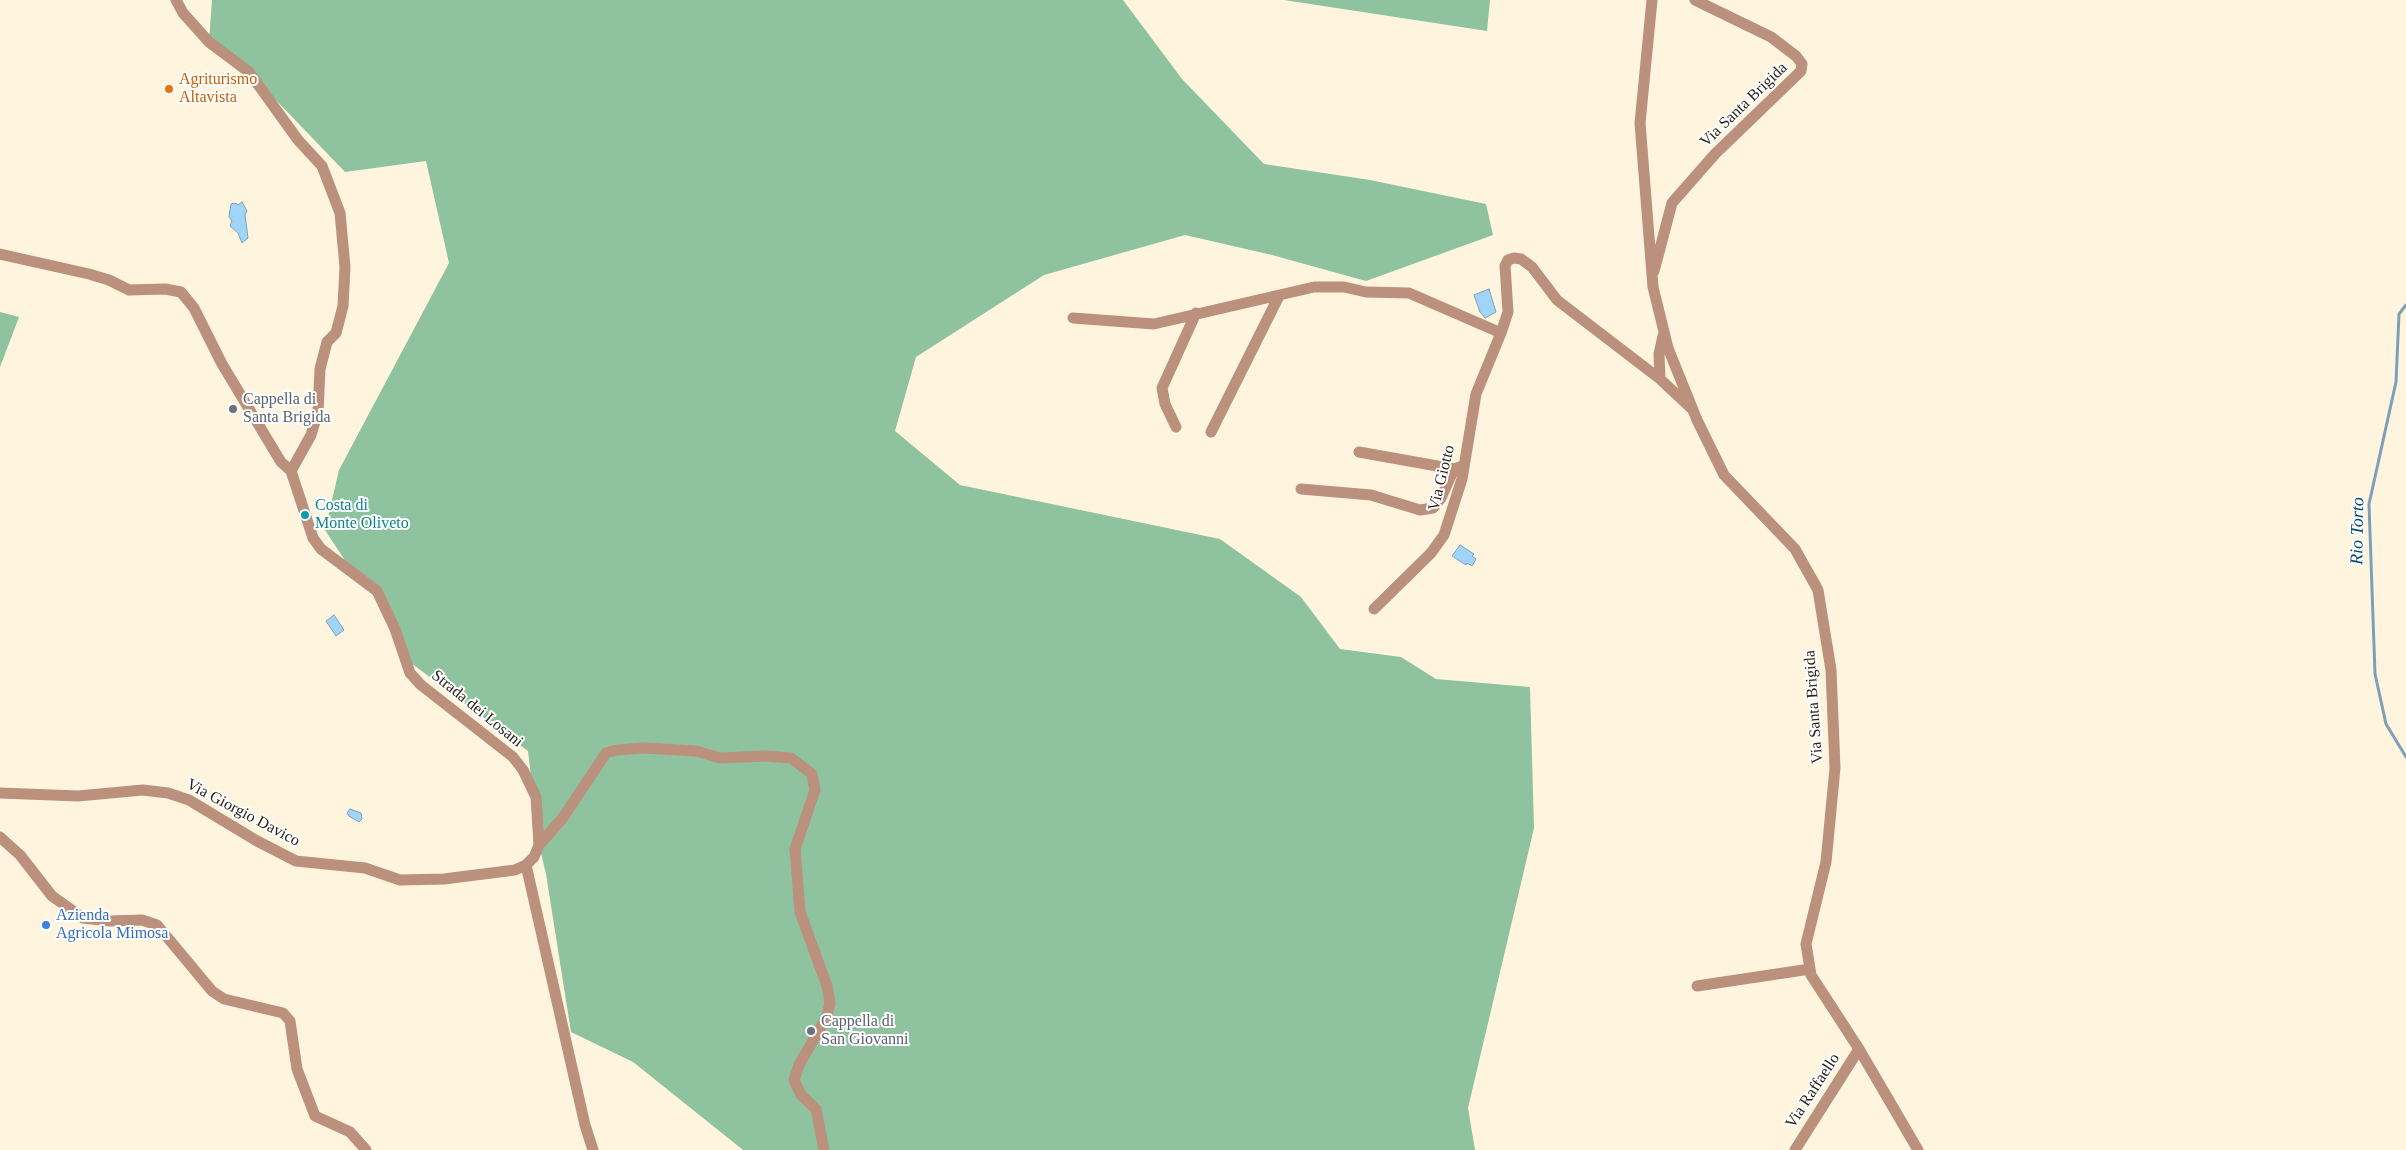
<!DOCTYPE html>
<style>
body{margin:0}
canvas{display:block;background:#fff5df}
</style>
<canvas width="2406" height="1150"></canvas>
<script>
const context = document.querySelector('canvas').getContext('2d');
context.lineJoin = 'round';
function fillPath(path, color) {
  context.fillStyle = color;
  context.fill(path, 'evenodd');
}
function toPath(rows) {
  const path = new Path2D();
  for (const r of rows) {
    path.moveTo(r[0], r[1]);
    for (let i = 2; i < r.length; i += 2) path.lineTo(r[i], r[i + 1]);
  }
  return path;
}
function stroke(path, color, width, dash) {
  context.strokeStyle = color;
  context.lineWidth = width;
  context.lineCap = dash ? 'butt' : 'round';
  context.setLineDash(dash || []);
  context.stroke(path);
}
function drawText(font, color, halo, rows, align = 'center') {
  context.font = font + ' "Times New Roman",serif';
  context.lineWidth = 4;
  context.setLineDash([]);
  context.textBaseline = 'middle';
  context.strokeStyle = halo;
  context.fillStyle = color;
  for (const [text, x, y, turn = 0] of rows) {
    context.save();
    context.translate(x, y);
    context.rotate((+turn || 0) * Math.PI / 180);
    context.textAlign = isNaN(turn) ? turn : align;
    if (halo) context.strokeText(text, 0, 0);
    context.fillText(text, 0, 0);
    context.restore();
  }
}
fillPath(toPath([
 [212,0,1123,0,1182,79,1264,164,1370,180,1486,204,1493,235,1366,281,1272,255,1185,235,1044,275,916,357,895,431,960,485,1220,539,1301,597,1340,649,1401,657,1436,679,1530,687,1534,828,1468,1108,1475,1150,743,1150,633,1062,571,1032,546,874,539,845,528,751,407,660,374,592,346,562,325,530,339,470,449,263,426,161,345,172,249,72,209,42],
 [1284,0,1490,0,1487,31],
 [0,312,19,317,0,367]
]), '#8fc29f');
const water = toPath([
 [242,202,247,211,245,215,248,238,242,243,238,233,230,226,232,221,229,217,231,204,235,203,238,205,242,202],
 [1489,289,1496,312,1485,318,1480,312,1474,295,1489,289],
 [1460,545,1474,554,1472,556,1476,559,1472,566,1467,563,1466,565,1452,556,1460,545],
 [334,615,344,630,336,636,326,621,334,615],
 [350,809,361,813,362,819,359,822,349,816,347,813,350,809]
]);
fillPath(water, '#a0d5f9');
stroke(water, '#7da0b6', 1);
stroke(toPath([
 [2406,305,2399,314,2396,382,2369,504,2375,674,2386,724,2406,757]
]), '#7da0b6', 3);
stroke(toPath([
 [176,0,183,13,209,42,249,72,298,140,322,166,340,213,345,267,343,306,336,333,327,342,320,369,318,412,311,435,291,471],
 [1652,0,1640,123,1653,287,1668,348,1697,420,1724,475,1795,549,1818,590,1831,670,1835,768,1826,862,1806,944,1811,975,1859,1049,1918,1150],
 [0,254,89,274,109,280,129,290,165,289,181,292,194,308,222,364,281,462,291,471,313,538,321,549,377,591,395,629,410,673,421,685,513,757,523,770,536,797,539,845,534,857,526,865,515,870,444,879,400,880,365,868,296,861,257,841,189,800,168,793,143,790,78,796,0,793],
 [1654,271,1672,203,1715,154,1801,71,1802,64,1796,56,1771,37,1695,0],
 [1073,318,1154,324,1314,287,1344,287,1366,292,1409,293,1501,333,1508,312,1505,266,1508,260,1514,258,1521,259,1532,267,1557,300,1660,379,1691,408],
 [1660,379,1659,354,1663,336],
 [1176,427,1165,404,1162,388,1196,313],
 [1211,432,1279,296],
 [1359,452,1454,469,1459,467],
 [1301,489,1371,495,1420,510,1433,508,1441,498,1454,469],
 [1374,609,1431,553,1444,535,1462,479,1476,394,1501,333],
 [0,837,20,855,52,896,83,918,110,921,142,920,157,925,212,991,224,999,283,1013,290,1021,297,1069,315,1116,350,1132,366,1150],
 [539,845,562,819,606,753,617,750,643,748,696,751,720,758,765,756,791,758,812,774,815,790,795,849,800,912,827,986,830,1003,827,1016,799,1065,794,1080,801,1095,816,1109,824,1150],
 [526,865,585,1125,593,1150],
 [1697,986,1810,969],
 [1795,1150,1859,1049]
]), '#bb907c', 11);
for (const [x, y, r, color] of [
 [169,89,5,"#e8710a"],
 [233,409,5,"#6b7280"],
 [305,515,5,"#0f9aa8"],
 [46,925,5,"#3f7fe0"],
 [811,1031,5,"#6b7280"]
]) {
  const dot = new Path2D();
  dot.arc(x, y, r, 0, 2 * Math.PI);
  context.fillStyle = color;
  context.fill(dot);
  stroke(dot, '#fff', 2);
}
drawText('16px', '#c56008', '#fff', [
 ["Agriturismo",179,80],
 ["Altavista",179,98]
], 'left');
drawText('16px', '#2a251b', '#fff', [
 ["Via Santa Brigida",1744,105,-44],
 ["Via Giotto",1442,478,-76],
 ["Via Santa Brigida",1814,707,-94],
 ["Strada dei Losani",477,709,39],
 ["Via Giorgio Davico",243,813,28],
 ["Via Raffaello",1813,1091,-57]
]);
drawText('16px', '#5b616d', '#fff', [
 ["Cappella di",243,400],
 ["Santa Brigida",243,418],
 ["Cappella di",821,1022],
 ["San Giovanni",821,1040]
], 'left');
drawText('16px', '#0d838f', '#fff', [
 ["Costa di",315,506],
 ["Monte Oliveto",315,524]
], 'left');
drawText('16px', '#366cbe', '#fff', [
 ["Azienda",56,916],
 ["Agricola Mimosa",56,934]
], 'left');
drawText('italic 18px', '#074a6c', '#fff', [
 ["Rio Torto",2358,531,-89]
]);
</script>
